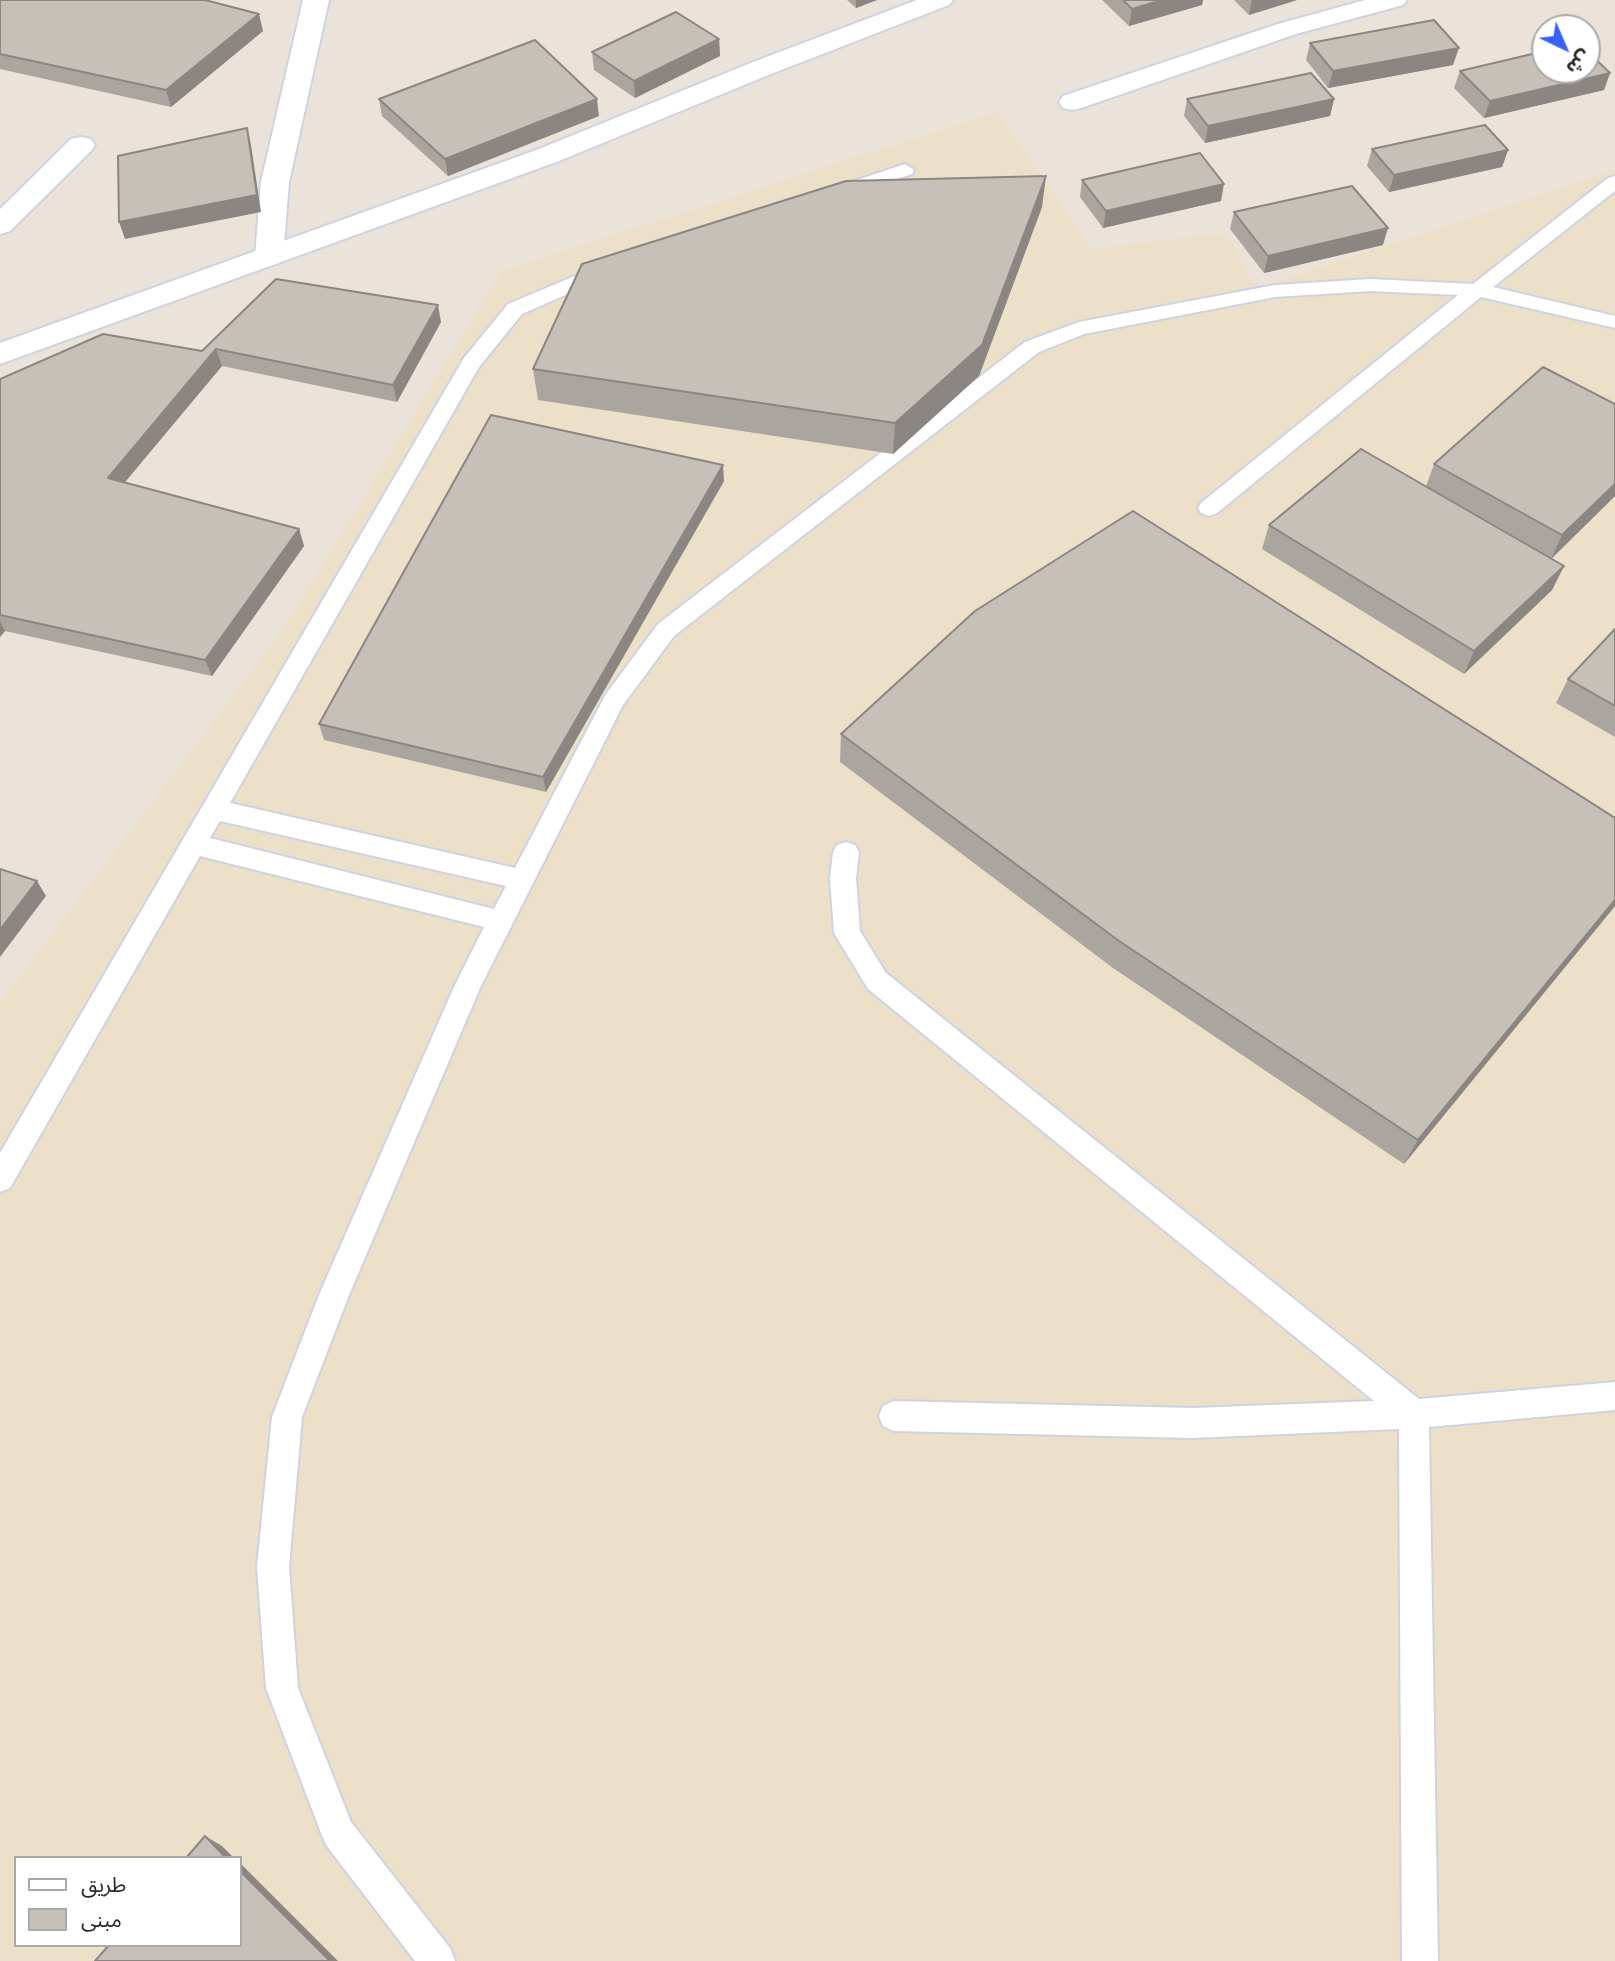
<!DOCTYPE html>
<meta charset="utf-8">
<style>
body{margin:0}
#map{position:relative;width:1615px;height:1961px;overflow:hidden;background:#ebe3d9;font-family:Raleway,"Noto Sans Arabic",sans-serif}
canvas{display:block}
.legend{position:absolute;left:14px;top:1856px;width:228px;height:91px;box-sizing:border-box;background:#fff;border:2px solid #a9a9a9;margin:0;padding:9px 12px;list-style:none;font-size:21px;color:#282828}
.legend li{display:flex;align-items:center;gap:14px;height:35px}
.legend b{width:35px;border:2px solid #a9a9a9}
.north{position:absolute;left:1531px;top:14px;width:70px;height:70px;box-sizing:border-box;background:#fff;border:2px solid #a9a9a9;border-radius:50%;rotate:136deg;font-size:19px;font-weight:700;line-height:28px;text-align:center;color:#282828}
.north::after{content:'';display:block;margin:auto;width:24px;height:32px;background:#3861f9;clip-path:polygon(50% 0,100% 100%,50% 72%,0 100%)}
</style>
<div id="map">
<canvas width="1615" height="1961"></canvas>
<ul class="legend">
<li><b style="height:9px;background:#fff"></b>طريق</li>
<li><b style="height:19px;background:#c6c0b9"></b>مبنى</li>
</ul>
<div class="north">ش</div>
</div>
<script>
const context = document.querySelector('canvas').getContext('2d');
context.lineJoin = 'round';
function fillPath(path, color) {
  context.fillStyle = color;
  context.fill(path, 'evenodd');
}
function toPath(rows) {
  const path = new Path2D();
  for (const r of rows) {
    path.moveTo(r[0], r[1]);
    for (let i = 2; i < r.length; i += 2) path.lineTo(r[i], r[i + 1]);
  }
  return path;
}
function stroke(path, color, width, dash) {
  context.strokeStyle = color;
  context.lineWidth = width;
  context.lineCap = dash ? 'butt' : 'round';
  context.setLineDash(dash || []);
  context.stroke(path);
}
fillPath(toPath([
 [997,112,1092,249,1225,233,1256,288,1615,170,1615,1961,0,1961,0,1004,286,625,501,271],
 [16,1858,240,1858,240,1945,16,1945]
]), '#ede0c8');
const service = toPath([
 [905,164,914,170,912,174,840,198,831,192,833,188,905,164],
 [1615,176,1615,191,1493,287,1615,316,1615,328,1481,297,1217,513,1209,516,1201,513,1198,508,1201,503,1458,295,1370,291,1275,297,1084,334,1039,352,674,636,623,705,480,988,349,1295,302,1417,289,1567,298,1688,351,1822,450,1948,455,1961,415,1961,326,1845,321,1833,266,1688,257,1567,272,1417,319,1295,454,987,484,927,200,856,10,1188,0,1192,0,1153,464,358,508,304,601,265,615,265,618,269,615,273,522,314,479,367,230,803,515,868,606,694,658,624,1025,342,1079,322,1275,285,1370,279,1473,284,1608,178,1615,176],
 [220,821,506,886,494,909,210,838,220,821],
 [846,842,855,845,859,852,856,878,860,931,886,973,1419,1399,1615,1382,1615,1410,1429,1427,1438,1961,1402,1961,1399,1429,1193,1438,894,1431,883,1426,879,1416,883,1406,894,1401,1193,1408,1374,1401,868,989,834,933,830,878,833,852,837,845,846,842]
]);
const minor = toPath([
 [303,0,329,0,289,182,283,257,279,263,269,266,259,263,255,257,261,182,303,0],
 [1365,0,1407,0,1403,5,1296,34,1081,108,1072,110,1063,108,1059,102,1063,96,1278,24,1365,0],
 [81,137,91,139,95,145,91,151,10,231,0,234,0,209,71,139,81,137]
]);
const tertiary = toPath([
 [917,0,953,0,949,5,771,74,559,161,0,364,0,343,539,149,753,62,917,0]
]);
stroke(service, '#cfd3e1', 4);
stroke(minor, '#cfd3e1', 4);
stroke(tertiary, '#cfd3e1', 4);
fillPath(service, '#fff');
fillPath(minor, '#fff');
fillPath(tertiary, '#fff');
fillPath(toPath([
 [0,0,263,31,171,107,0,69],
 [847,0,877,0,856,8],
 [1102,0,1203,0,1202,5,1129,26],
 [1234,0,1297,0,1249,15],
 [719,39,720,56,635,98,594,70,592,52],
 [1310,43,1453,65,1328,88,1306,60],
 [1460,71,1610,73,1604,90,1484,118,1454,88],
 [379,99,599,116,448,176,382,116],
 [1187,99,1334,99,1330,116,1205,143,1184,116],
 [1372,149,1508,150,1502,167,1389,192,1367,166],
 [1082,180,1221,201,1103,228,1080,197],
 [1042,207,979,376,893,454,538,400,533,369],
 [1234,212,1383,245,1264,273,1230,229],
 [441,322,397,402,222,366,125,482,299,529,304,546,212,676,5,631,0,637,0,379,202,351],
 [1615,404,1615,496,1551,559,1564,566,1552,590,1464,674,1262,549,1269,525,1426,486,1434,464],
 [724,481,546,792,324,740,319,724],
 [1615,629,1615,737,1556,703,1568,679],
 [841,734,1615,818,1615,906,1404,1164,1113,968,840,762]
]), '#aaa59f');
fillPath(toPath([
 [856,0,877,0,856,8],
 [1162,0,1203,0,1202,5,1129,26,1132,9],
 [1252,0,1297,0,1249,15],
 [259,14,263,31,171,107,166,90],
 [719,39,720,56,635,98,634,81],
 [1459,48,1453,65,1328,88,1333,71],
 [1610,73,1604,90,1484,118,1490,101],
 [597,99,599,116,448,176,445,159],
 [1334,99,1330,116,1205,143,1208,126],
 [247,128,251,145,261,212,125,239,119,222],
 [1508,150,1502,167,1389,192,1394,175],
 [1046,176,1042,207,979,376,893,454,895,423],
 [1224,184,1221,201,1103,228,1106,211],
 [1388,228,1383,245,1264,273,1268,256],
 [438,305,441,322,397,402,393,385],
 [216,349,222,366,115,494,108,478],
 [723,465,724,481,546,792,543,777],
 [1615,484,1615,496,1551,559,1562,535],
 [299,529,304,546,212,676,205,660],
 [1564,566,1552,590,1464,674,1474,651],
 [0,621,5,631,0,637],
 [37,881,46,896,0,957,0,930],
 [1615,900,1615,906,1404,1164,1418,1140],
 [205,1836,222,1846,234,1858,226,1858],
 [240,1863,338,1961,330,1961,240,1871]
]), '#8b8682');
const building = toPath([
 [0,0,205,0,259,14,166,90,0,54,0,0],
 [1123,0,1162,0,1132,9,1123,0],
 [676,12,719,39,634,81,592,52,676,12],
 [1434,20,1459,48,1333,71,1310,43,1434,20],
 [535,40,597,99,445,159,379,99,535,40],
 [1545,51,1545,70,1587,70,1587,51,1610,73,1490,101,1460,71,1545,51],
 [1311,73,1334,99,1208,126,1187,99,1311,73],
 [1485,125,1508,150,1394,175,1372,149,1485,125],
 [247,128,257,195,119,222,118,156,247,128],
 [1200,153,1224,184,1106,211,1082,180,1200,153],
 [1046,176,982,345,895,423,533,369,582,264,846,181,1046,176],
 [1352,186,1388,228,1268,256,1234,212,1352,186],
 [276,279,438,305,393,385,216,349,108,478,299,529,205,660,0,615,0,379,103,334,202,351,276,279],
 [1543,367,1615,404,1615,484,1562,535,1434,464,1543,367],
 [491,415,723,465,543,777,319,724,491,415],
 [1361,449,1564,566,1474,651,1269,525,1361,449],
 [1133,511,1615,818,1615,900,1418,1140,1119,941,841,734,975,611,1133,511],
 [1615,629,1615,706,1568,679,1615,629],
 [0,869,37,881,0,930,0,869],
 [205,1836,226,1858,186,1858,205,1836],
 [240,1871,330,1961,95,1961,109,1945,240,1945,240,1871]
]);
fillPath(building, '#c6c0b9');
stroke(building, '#8b8682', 2);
</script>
